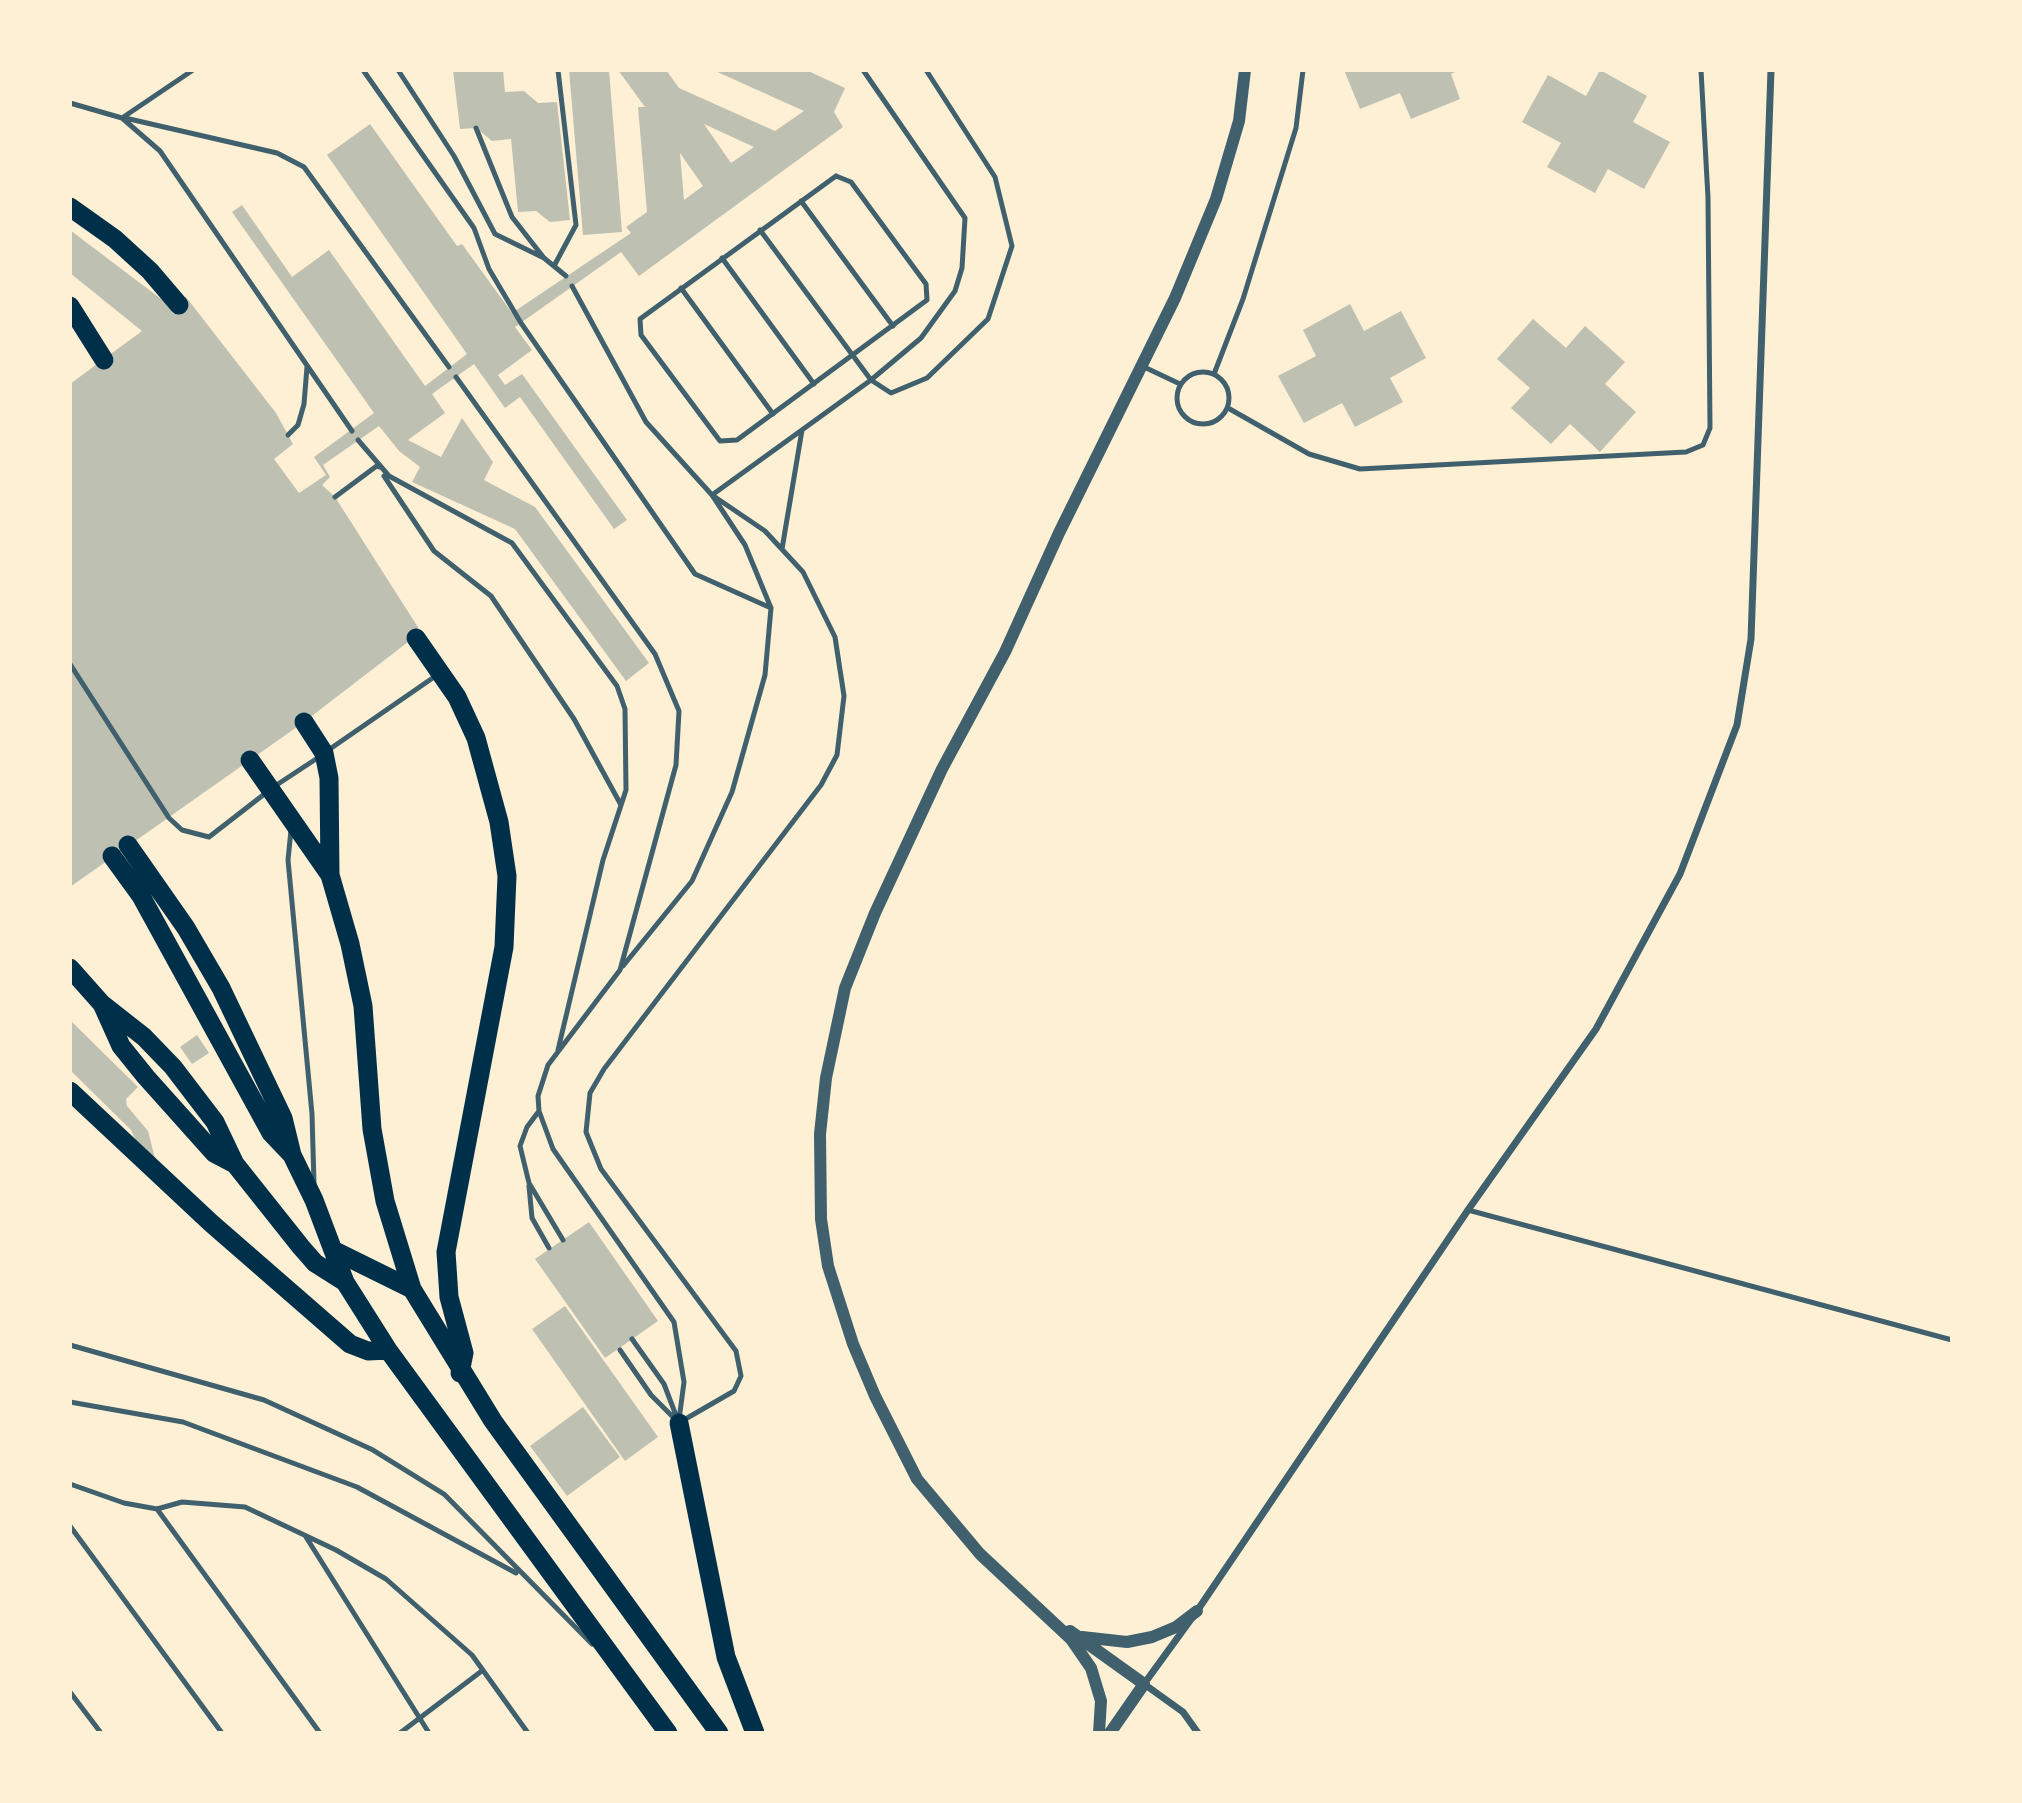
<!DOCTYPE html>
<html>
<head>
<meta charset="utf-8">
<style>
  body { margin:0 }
  #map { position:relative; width:2022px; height:1803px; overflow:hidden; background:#fdf0d5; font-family:"Public Sans",sans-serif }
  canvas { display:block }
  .frame { position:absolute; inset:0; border:72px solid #fdf0d5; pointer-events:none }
</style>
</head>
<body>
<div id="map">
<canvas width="2022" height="1803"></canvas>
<div class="frame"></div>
</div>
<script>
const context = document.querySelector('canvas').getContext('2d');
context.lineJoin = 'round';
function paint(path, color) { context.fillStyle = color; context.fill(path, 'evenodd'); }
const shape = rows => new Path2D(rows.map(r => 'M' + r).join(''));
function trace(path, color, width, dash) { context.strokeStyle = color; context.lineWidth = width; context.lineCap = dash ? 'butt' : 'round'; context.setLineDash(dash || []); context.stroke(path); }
paint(shape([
  [453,70,503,70,505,92,524,91,538,103,557,102,570,220,550,222,536,211,518,212,511,139,492,141,476,128,460,129],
  [569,70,609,70,622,232,583,235],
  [618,70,666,70,679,88,775,131,804,111,713,70,806,70,845,88,834,112,843,127,639,276,621,252,515,327,532,350,498,375,505,385,522,374,627,520,614,529,520,397,505,408,474,364,432,394,445,413,408,440,441,457,462,418,493,462,484,480,535,507,649,663,626,681,515,529,412,482,420,467,399,451,379,426,323,465,330,477,322,485,335,497,421,632,304,722,70,887,70,384,142,331,70,273,70,230,173,308,186,297,276,413,293,444,274,459,299,493,326,475,314,457,374,413,232,212,242,205,292,277,329,250,425,386,467,354,327,155,370,124,457,246,462,244,512,313,631,233,626,227,647,212,638,107,645,107],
  [704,124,754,147,731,163],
  [680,153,703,186,684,200],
  [1344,70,1459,70,1451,74,1460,99,1411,119,1400,93,1360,109],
  [1600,70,1647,96,1633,122,1670,142,1644,189,1608,169,1595,193,1547,167,1561,143,1522,122,1548,75,1586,96],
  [1350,304,1364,331,1401,311,1426,358,1390,378,1403,402,1355,427,1342,403,1304,423,1278,376,1316,356,1303,330],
  [1533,319,1566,348,1585,326,1625,362,1605,384,1636,412,1600,452,1570,424,1551,444,1511,408,1530,388,1497,359],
  [70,1020,138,1087,126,1099,127,1106,148,1131,157,1166,141,1152,131,1130,70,1070],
  [197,1035,209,1053,192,1064,180,1047],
  [589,1222,658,1321,605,1358,535,1259],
  [565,1306,658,1437,625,1461,532,1329],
  [583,1407,620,1457,567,1496,530,1446]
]), '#bec0b2');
trace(shape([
  [363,70,474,228,489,269,521,323,695,574,771,608],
  [398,70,454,156,495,234,544,258],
  [70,103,122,118,160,151,352,431],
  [122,118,193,70],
  [125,118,277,153,304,167,449,367],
  [476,128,512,217,544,258,566,276],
  [836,176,851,182,926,284,927,300,737,440,720,441,641,335,640,319,836,176],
  [801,201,893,326],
  [760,230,871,380,891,393,927,378,988,319,1012,246,995,177,926,70],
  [722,258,814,384],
  [554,266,576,225,558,70],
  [572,286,646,422,712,495,745,545,771,608,765,675,732,792,692,881,623,966],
  [681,288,773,414],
  [1142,366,1180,384],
  '1177 398a26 26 0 1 1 52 0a26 26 0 1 1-52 0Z',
  [1214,374,1243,299,1296,128,1303,70],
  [456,377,655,654,679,711,676,765,620,970,548,1065,538,1096,539,1111,527,1127,520,1146,529,1183,563,1240],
  [1228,408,1309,454,1360,469,1686,452,1703,445,1710,428,1708,198,1701,70],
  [288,435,298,425,304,404,307,367],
  [358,440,389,476,512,543,617,686,625,709,626,790,603,860,558,1050],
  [384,476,434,551,491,596,574,719,621,805],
  [335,497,378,465,379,467],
  [782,549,802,430],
  [70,664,169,818,182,830,209,837,267,792],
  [327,751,437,675],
  [275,786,319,757],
  [291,830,288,860,312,1114,314,1183],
  [539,1111,553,1149,674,1322,684,1382,679,1420],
  [529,1186,532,1218,549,1248],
  [1468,1210,1952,1340],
  [632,1339,664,1384,677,1418],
  [70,1345,264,1400,373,1450,444,1494,592,1644],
  [620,1350,651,1395,677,1421],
  [70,1402,183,1422,357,1487,516,1573],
  [682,1421,734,1391,741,1376,736,1351,601,1169,586,1132,590,1093,604,1069,821,785,837,755,844,696,835,637,803,572,765,531,712,495,871,380,921,338,955,291,962,268,965,218,863,70],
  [70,1484,124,1503,157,1509,182,1502,245,1507,336,1550,386,1579,472,1655,528,1733],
  [157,1509,320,1733],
  [70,1526,222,1733],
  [306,1537,429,1733],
  [70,1692,101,1733],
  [400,1733,483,1670]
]), '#3f606c', 5);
trace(shape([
  [1198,1733,1183,1712,1144,1684,1197,1611,1468,1210,1596,1029,1680,874,1737,725,1751,639,1771,70]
]), '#3f606c', 7);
trace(shape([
  [1070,1631,1144,1684,1110,1733],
  [1082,1637,1127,1642,1152,1637,1176,1627,1197,1611],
  [1099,1733,1101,1701,1091,1668,1071,1639,980,1554,917,1479,875,1396,853,1344,828,1266,821,1219,820,1134,826,1078,845,988,875,913,942,769,1005,652,1059,533,1175,298,1216,199,1239,121,1245,70]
]), '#3f606c', 12);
trace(shape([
  [70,207,115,239,150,271,179,305],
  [70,306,104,360],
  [416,638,457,697,476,738,499,822,507,876,504,947,446,1252,449,1297,464,1353,460,1373],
  [304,722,324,753,329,778,330,875],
  [250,760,330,875,350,944,363,1006,372,1129,385,1201,412,1289,493,1421,719,1733],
  [128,845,186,928,221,988,283,1118,292,1155,314,1200,345,1282,388,1350,668,1733],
  [112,856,141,896,271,1133,291,1154],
  [70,968,102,1004,144,1037,173,1067,215,1122,235,1164,301,1247,315,1263,345,1282],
  [103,1006,121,1046,146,1077,214,1153,235,1164],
  [70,1091,211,1223,350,1344,368,1351,388,1350],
  [335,1251,412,1289],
  [679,1423,726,1657,755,1733]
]), '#003049', 19);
</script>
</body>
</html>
